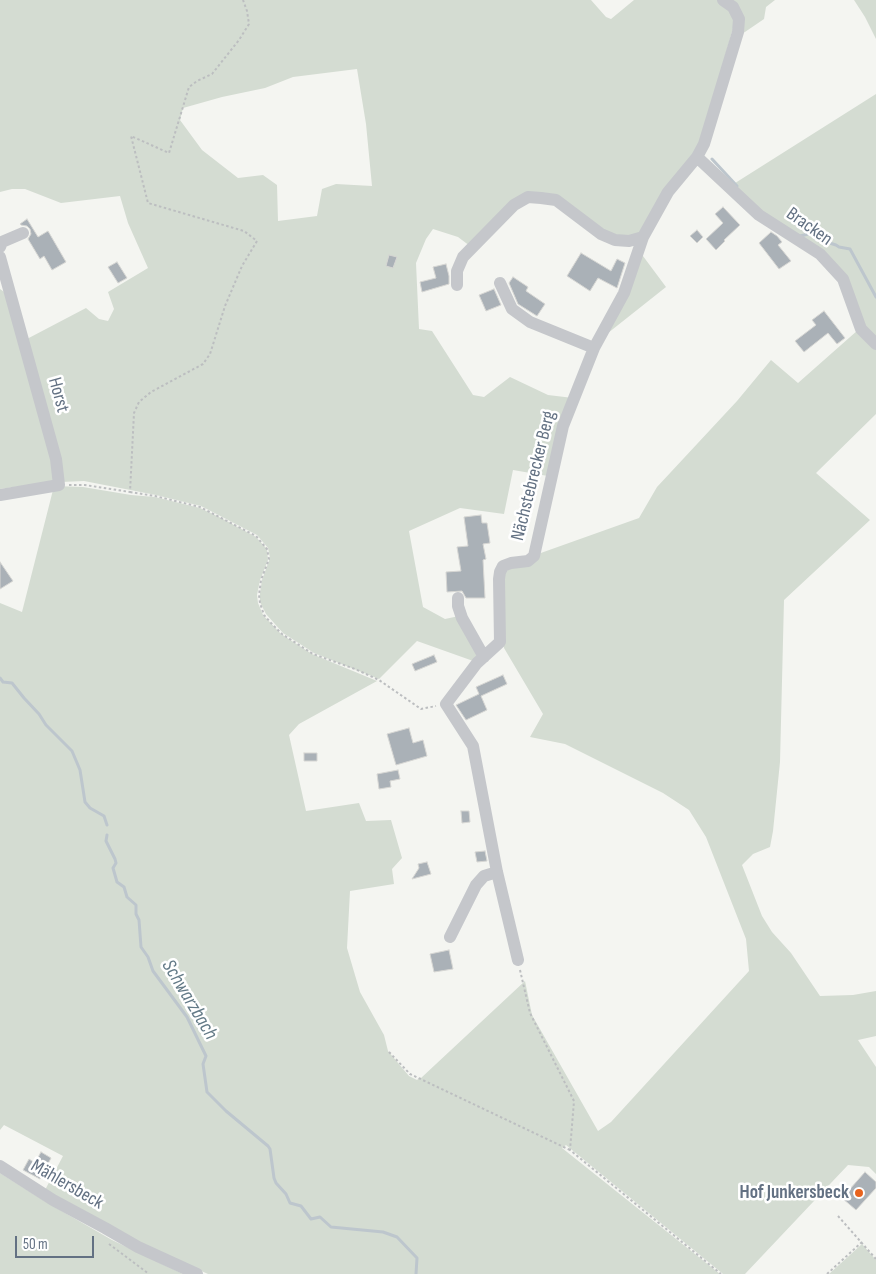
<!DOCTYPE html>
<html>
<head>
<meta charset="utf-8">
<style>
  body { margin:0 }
  #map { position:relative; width:876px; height:1274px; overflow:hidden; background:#f4f5f1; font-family:"Sofia Sans Condensed",sans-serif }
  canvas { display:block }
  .scale { position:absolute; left:15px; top:1236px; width:79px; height:22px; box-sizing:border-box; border:2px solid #637183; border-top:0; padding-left:6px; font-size:15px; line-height:18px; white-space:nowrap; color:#637183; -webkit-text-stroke:4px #fff; paint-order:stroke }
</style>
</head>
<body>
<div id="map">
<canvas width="876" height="1274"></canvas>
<div class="scale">50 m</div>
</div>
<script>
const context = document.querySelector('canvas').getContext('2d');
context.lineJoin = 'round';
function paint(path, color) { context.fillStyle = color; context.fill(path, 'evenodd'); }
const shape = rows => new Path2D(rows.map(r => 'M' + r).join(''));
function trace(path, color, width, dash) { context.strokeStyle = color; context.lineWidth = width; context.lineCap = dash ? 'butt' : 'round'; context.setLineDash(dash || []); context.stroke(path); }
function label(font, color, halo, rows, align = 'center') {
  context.font = font + ' "Sofia Sans Condensed",sans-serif'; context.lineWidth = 5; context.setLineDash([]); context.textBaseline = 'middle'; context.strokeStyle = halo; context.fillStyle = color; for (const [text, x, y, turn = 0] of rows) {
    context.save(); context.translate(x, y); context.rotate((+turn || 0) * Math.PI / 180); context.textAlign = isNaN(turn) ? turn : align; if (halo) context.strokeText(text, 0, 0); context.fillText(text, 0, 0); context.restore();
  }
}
paint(shape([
  [0,0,591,0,606,17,611,19,634,0,717,0,728,8,733,17,733,28,700,145,642,233,619,238,581,216,528,195,470,246,458,237,433,229,426,239,416,263,419,329,432,331,473,395,484,397,510,377,548,395,573,398,548,476,513,470,504,514,460,508,409,531,423,607,445,619,459,616,481,656,476,662,417,641,379,679,314,653,283,633,266,614,260,602,260,593,262,580,270,558,268,548,257,535,201,506,156,495,84,481,61,482,25,340,86,308,99,319,108,321,114,309,108,292,148,268,128,223,120,196,61,203,25,189,12,189,0,192],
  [357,69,366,124,372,186,336,184,322,189,317,216,278,221,277,185,263,175,238,178,202,150,180,120,183,108,222,97,265,88,293,77],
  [730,0,775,0,766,7,764,19,742,34],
  [854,0,876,0,876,39,865,17],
  [876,94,876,340,863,327,845,278,759,213,732,185],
  [640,252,666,287,608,333],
  [0,289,10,296,58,481,0,489],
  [858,330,876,348,876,414,816,473,870,520,784,600,780,762,773,831,770,847,753,854,742,865,762,916,772,932,791,953,820,996,853,995,876,991,876,1036,858,1040,876,1067,876,1174,869,1167,848,1165,745,1274,723,1274,566,1145,562,1148,720,1274,208,1274,134,1240,45,1190,63,1156,4,1125,0,1130,0,603,22,612,54,486,83,487,131,495,155,497,200,508,221,518,256,537,267,549,268,560,260,580,257,595,258,603,263,615,281,634,312,654,377,681,299,724,289,735,306,811,359,803,366,821,391,820,402,858,392,869,394,884,350,891,347,948,360,992,384,1035,388,1051,409,1076,417,1080,420,1077,421,1078,525,981,532,1015,598,1131,611,1122,749,971,746,939,706,837,689,810,663,793,565,744,530,737,543,714,504,648,501,582,504,572,538,554,639,518,657,487,737,401,771,360,798,383],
  [0,1173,46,1202,112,1240,183,1274,0,1274],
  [862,1244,876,1260,876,1274,829,1274]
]), '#d4dcd2');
trace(shape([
  [712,159,737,186],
  [800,236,813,233,819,234,821,235,823,241,836,245,839,247,850,249,876,297],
  [0,678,3,682,12,683,24,698,39,714,46,725,72,751,80,770,85,802,90,808,104,816,107,825],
  [107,835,106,841,115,859,116,863,113,868,117,882,124,887,127,897,136,905,136,914,139,920,141,947,148,957,153,971,187,1017,206,1056,203,1064,207,1092,226,1111,268,1146,270,1149,274,1178,276,1183,286,1194,290,1203,301,1206,311,1219,320,1217,331,1227,383,1232,397,1237,417,1258,416,1274]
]), '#bdc6cd', 3);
const building = shape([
  [723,207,740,225,724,240,725,241,716,250,706,239,723,223,715,214,723,207],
  [27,219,38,237,48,231,66,262,52,270,44,256,40,259,28,239,31,234,30,229,27,226,21,225,20,224,27,219],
  [697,230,703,237,697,243,690,236,697,230],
  [771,232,777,236,782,242,778,245,791,261,779,269,759,243,771,232],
  [581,253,611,271,617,259,625,263,617,288,598,278,590,291,567,276,581,253],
  [389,255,397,257,393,268,386,266,389,255],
  [117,262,127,278,118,283,108,267,117,262],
  [446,264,449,276,449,284,422,292,420,282,436,278,433,267,446,264],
  [513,277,528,287,526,291,545,304,537,316,518,304,509,283,513,277],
  [494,289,501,305,486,311,479,295,494,289],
  [824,311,845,338,837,344,828,333,804,352,795,341,816,325,812,320,824,311],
  [481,515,482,523,487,523,490,543,483,544,486,559,483,560,485,598,466,598,462,591,447,592,446,572,461,571,457,547,468,546,464,517,481,515],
  [0,562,13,581,0,589,0,562],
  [434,655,437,662,415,671,412,664,434,655],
  [503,675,507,684,481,696,487,710,466,720,456,705,479,694,476,687,503,675],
  [409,728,413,743,423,740,427,756,396,765,387,734,409,728],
  [304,753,317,753,317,761,304,761,304,753],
  [398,770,400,779,390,781,391,787,379,789,377,774,398,770],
  [461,811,469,811,470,822,462,823,461,811],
  [485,851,487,861,477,862,475,852,485,851],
  [427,862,431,874,412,879,419,868,418,864,427,862],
  [449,950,453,969,434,972,430,954,449,950],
  [41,1152,51,1158,40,1179,23,1170,29,1159,35,1163,41,1152],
  [865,1172,876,1182,876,1188,856,1210,842,1198,865,1172]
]);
paint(building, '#aab1b7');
trace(building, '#d6d6d3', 1);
trace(shape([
  [69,485,85,485,130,492,134,413,139,402,151,392,203,364,210,354,225,306,242,266,257,241,244,231,148,203,131,136,169,153,189,87,197,81,212,74,239,40,249,24,247,11,243,0],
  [130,492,155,496,200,507,256,536,267,549,269,559,261,580,259,595,260,603,264,615,271,623,282,634,313,654,355,669,379,680,421,709,436,706],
  [520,970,530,1013,574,1101,570,1150,721,1274],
  [389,1052,410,1074,570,1150],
  [838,1216,876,1259],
  [109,1244,149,1274],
  [827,1274,862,1242]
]), '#bcbec0', 2, [2.5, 2.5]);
trace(shape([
  [697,157,759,215,820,254,843,279,861,329,876,344],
  [0,247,2,242,23,233],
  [0,257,56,459,59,485,0,495],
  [500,283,512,309,530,322,594,348],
  [457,285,457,271,463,257,514,205,528,197,541,198,556,200,601,234,615,240,629,241,643,237],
  [458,598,458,606,462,618,484,657],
  [450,937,476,885,484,876,497,872],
  [518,960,497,872,473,746,446,704,477,663,500,642,499,579,500,572,503,566,511,563,528,561,534,556,563,426,594,348,624,293,643,237,668,192,697,157,704,144,738,32,739,19,733,7,723,0],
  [0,1166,53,1200,105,1228,138,1247,197,1274]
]), '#c5c7cb', 12);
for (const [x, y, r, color] of [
  [859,1193,5,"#e8631e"]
]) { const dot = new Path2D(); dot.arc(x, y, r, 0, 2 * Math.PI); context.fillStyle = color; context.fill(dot); trace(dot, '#fff', 2); }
label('19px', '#637183', '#fff', [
  ["Bracken",809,227,35],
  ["Horst",58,395,75],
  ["Nächstebrecker Berg",534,476,-76],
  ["Mählersbeck",67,1185,30]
]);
label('bold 19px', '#637183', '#fff', [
  ["Hof Junkersbeck",849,1193]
], 'right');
label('italic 20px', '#637a87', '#fff', [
  ["Schwarzbach",189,1000,59]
]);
</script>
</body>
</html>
